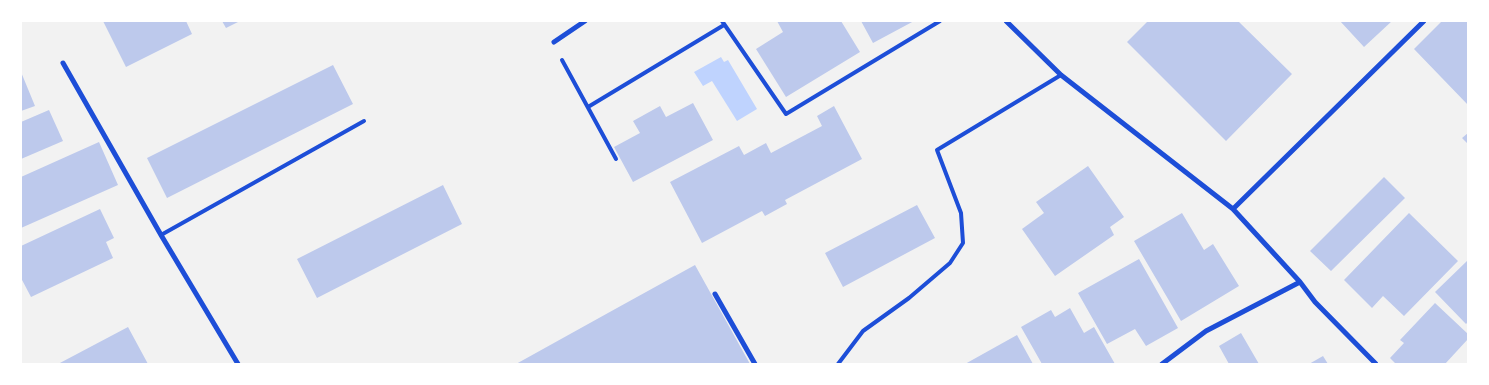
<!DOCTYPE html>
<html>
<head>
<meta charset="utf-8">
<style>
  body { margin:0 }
  #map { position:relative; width:1489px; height:385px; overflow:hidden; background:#f2f2f2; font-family:"IBM Plex Serif",serif }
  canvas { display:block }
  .frame { position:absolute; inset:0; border:22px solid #fff; pointer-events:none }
</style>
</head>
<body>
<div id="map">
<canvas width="1489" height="385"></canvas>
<div class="frame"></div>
</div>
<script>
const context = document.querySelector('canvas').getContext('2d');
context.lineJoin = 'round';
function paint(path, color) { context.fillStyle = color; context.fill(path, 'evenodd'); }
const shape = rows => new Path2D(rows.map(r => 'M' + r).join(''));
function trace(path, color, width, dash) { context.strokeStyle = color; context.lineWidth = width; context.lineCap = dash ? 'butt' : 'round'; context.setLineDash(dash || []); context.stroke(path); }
paint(shape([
  [721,57,724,62,728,60,757,109,737,121,712,81,703,86,694,72]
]), '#bfd3fe');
paint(shape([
  [103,21,186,21,192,34,126,67],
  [222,21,240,21,226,28],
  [777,21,841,21,860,52,786,97,756,49,783,32],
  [861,21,914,21,873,43],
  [1148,21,1238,21,1292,74,1226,141,1127,42],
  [1340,21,1392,21,1364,47],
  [1442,21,1468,21,1468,105,1414,49],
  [333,65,353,104,167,198,147,158],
  [21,72,35,106,21,111],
  [693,103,713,140,633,182,614,147,640,133,633,121,660,106,666,117],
  [834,106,862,159,785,200,787,204,765,216,762,211,702,243,670,182,739,146,744,155,766,143,771,153,822,126,817,116],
  [49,110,63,141,21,159,21,122],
  [1468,133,1468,144,1462,138],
  [99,142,118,185,21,228,21,177],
  [1088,166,1124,217,1110,227,1114,235,1055,276,1022,229,1044,213,1036,202],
  [1384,177,1405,198,1331,271,1310,251],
  [443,185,462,224,317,298,297,259],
  [917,205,935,238,843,287,825,253],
  [100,209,114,238,106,242,113,258,31,297,21,278,21,246],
  [1182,213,1204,250,1213,244,1239,286,1181,321,1134,241],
  [1409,213,1458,261,1404,316,1383,296,1372,308,1344,280],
  [1139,259,1178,328,1146,346,1135,329,1107,344,1078,293],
  [1468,260,1468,322,1466,324,1435,292],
  [695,265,750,364,516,364,617,308],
  [1435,303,1468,334,1468,339,1445,364,1396,364,1390,358,1404,343,1400,340],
  [1070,308,1084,333,1094,327,1115,364,1042,364,1021,327,1051,310,1055,317],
  [128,327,148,364,58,364],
  [1241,333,1259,364,1229,364,1219,346],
  [1017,335,1033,364,965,364],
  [1323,356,1328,364,1309,364]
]), '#bdc9ec');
trace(shape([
  [722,21,786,114,940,21],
  [562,60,616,159],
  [588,107,724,25],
  [161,235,364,121],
  [838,364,863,331,909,298,950,263,963,243,961,213,937,150,1061,75]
]), '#1d4ed8', 4);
trace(shape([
  [1006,21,1061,75,1233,209,1300,282,1315,302,1376,364],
  [554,42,585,21],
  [63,63,161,235,238,364],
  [1233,209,1424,21],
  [715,294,755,364],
  [1162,364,1206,331,1300,282]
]), '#1d4ed8', 5);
</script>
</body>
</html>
